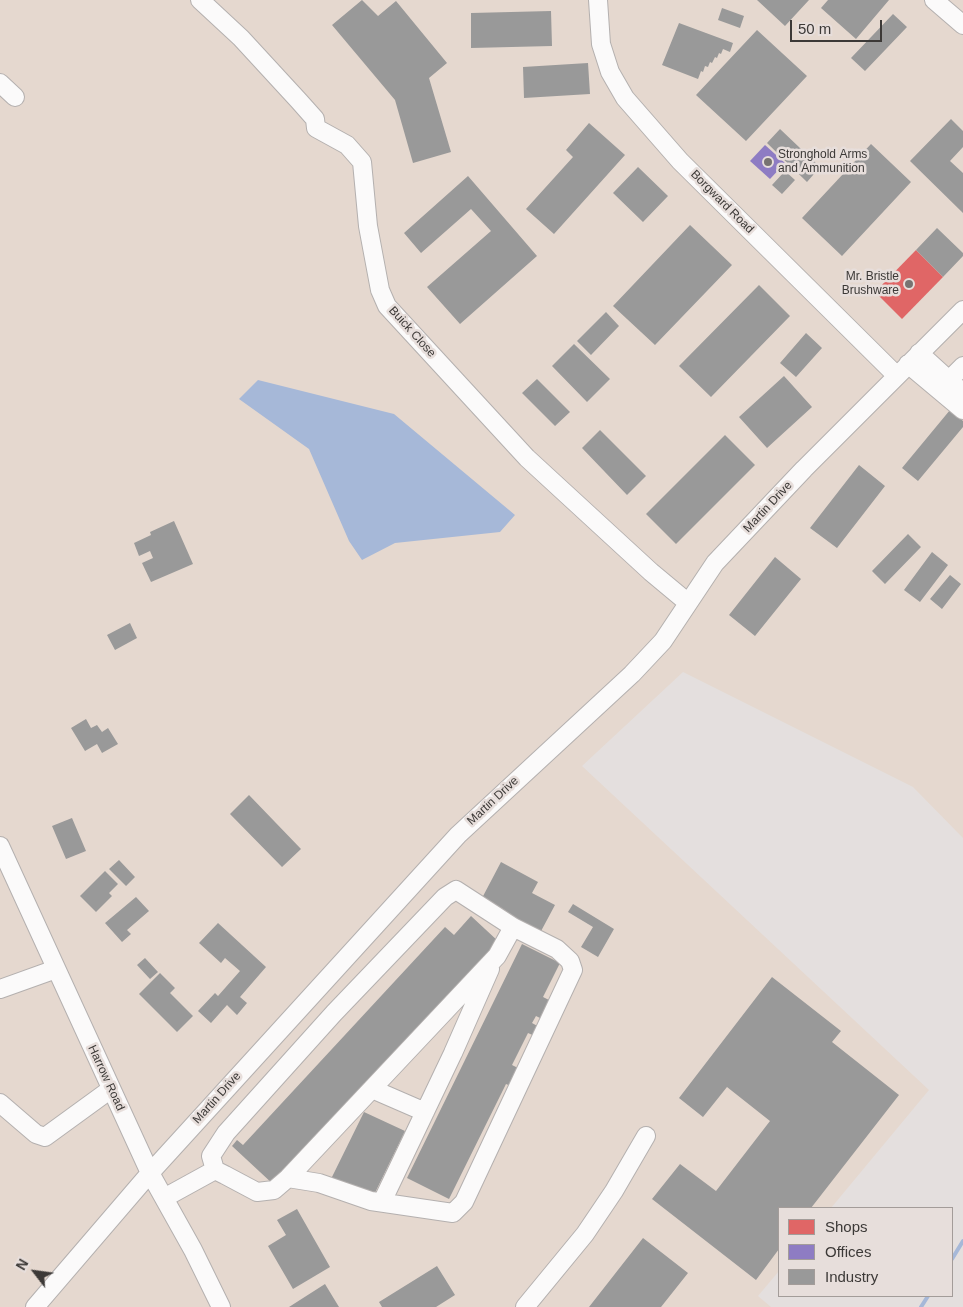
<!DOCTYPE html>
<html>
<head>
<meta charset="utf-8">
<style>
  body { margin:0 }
  #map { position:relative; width:963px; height:1307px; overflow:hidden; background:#e4dfde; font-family:Arial,sans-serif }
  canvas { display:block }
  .legend { position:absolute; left:778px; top:1207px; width:175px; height:90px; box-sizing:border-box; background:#e7dedb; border:1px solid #a39c99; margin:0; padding:6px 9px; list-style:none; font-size:15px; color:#3c3937 }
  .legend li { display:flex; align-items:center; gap:10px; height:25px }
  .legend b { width:25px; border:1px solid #a39c99 }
  .north { position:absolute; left:10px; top:1247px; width:50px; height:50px; -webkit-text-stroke:4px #e7dedb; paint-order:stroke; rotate:300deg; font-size:14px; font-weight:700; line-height:20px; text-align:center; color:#3c3937 }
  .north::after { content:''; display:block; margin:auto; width:18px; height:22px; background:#3c3937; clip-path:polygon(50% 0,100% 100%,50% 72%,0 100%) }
  .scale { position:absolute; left:790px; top:20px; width:92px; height:22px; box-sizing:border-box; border:2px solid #3c3937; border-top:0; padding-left:6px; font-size:15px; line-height:18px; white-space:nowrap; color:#3c3937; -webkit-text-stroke:4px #e7dedb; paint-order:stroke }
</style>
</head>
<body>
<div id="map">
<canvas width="963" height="1307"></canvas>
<ul class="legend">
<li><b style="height:14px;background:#e06666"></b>Shops</li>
<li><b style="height:14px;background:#8e7cc3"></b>Offices</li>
<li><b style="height:14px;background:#999"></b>Industry</li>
</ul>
<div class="north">N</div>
<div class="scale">50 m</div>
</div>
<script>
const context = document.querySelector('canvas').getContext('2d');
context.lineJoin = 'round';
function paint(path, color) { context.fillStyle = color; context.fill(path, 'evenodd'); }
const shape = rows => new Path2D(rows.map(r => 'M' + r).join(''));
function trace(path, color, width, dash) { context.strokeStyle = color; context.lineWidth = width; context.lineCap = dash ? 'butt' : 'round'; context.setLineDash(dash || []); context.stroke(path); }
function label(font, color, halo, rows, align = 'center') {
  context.font = font + ' Arial,sans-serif'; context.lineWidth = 5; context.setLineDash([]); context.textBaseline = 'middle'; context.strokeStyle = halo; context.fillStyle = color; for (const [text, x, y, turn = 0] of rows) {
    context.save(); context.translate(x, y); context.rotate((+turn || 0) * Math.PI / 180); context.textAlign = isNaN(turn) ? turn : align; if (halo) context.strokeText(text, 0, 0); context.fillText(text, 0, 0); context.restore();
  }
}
paint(shape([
  [0,0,963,0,963,838,913,787,683,672,582,766,929,1090,831,1208,779,1208,779,1271,758,1296,771,1307,0,1307]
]), '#e5d8cf');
paint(shape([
  [258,380,394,414,515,515,500,532,395,543,362,560,349,541,309,449,239,399]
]), '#a6b8d8');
paint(shape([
  [916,250,943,277,902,319,875,292]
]), '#e06666');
paint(shape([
  [765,145,785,163,770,179,750,161]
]), '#8e7cc3');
paint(shape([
  [362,0,378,16,396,1,447,63,429,78,451,152,413,163,395,100,332,25],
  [757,0,809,0,785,26],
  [828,0,889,0,856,39,821,8],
  [722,8,744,16,740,28,718,20],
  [551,11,552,46,471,48,471,13],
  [893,14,907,27,865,71,851,58],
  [679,23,733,43,730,52,723,49,721,54,719,53,717,58,715,57,712,63,710,62,708,67,705,66,703,72,701,71,698,79,662,65],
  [757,30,807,76,746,141,696,95],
  [588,63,590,94,524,98,523,67],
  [951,119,963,131,963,147,950,161,963,173,963,213,910,161],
  [589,123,625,155,554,234,526,209,573,157,566,150],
  [780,129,820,167,807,182,767,143],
  [871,144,911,182,842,256,802,218],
  [638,167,668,196,643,222,613,193],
  [785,171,795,180,782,194,772,185],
  [468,176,537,256,460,324,427,287,491,231,471,209,421,253,404,233],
  [690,225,732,265,655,345,613,306],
  [937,228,963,253,963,256,943,277,916,250],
  [759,285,790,316,711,397,679,366],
  [606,312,619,326,591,355,577,341],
  [806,333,822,348,796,377,780,363],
  [574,344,610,379,587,402,552,366],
  [784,376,812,407,767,448,739,417],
  [537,379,570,412,555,426,522,393],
  [950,410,963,421,963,427,918,481,902,468],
  [600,430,646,476,627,495,582,448],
  [725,435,755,465,676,544,646,514],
  [859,465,885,486,837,548,810,528],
  [174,521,193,564,151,582,142,563,153,558,150,551,139,556,134,543,151,535,150,532],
  [908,534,921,547,885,584,872,571],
  [932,552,948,565,920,602,904,590],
  [775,557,801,579,755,636,729,615],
  [950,575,961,584,942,609,930,599],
  [130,623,137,638,115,650,107,635],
  [86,719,91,728,97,725,102,732,108,728,118,744,102,753,97,744,85,751,71,728],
  [249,795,301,849,282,867,230,814],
  [72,818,86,851,66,859,52,826],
  [119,860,135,877,126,886,109,869],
  [501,862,538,882,532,893,555,905,540,933,481,900],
  [105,871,118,884,109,893,112,896,96,912,80,896],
  [136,897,149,911,127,930,131,934,122,942,105,923],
  [573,904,614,929,598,957,581,947,593,927,568,912],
  [471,916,499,942,274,1185,232,1146,237,1140,243,1145,445,927,454,935],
  [218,923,266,967,240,997,247,1003,237,1015,227,1005,211,1023,198,1011,215,993,218,996,240,971,225,958,221,963,199,943],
  [522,944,560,963,543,997,553,1002,544,1020,536,1016,532,1023,541,1028,537,1037,528,1033,512,1065,522,1070,513,1087,506,1084,449,1199,407,1178],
  [145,958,158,972,150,979,137,965],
  [160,973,175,988,170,993,193,1016,177,1032,139,994],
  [772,977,841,1031,832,1042,899,1095,811,1208,779,1208,779,1249,756,1280,652,1199,680,1164,716,1191,770,1121,727,1087,703,1117,679,1098],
  [364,1112,405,1131,372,1199,331,1179],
  [297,1209,330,1267,293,1289,268,1246,286,1235,277,1220],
  [643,1238,688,1273,661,1307,589,1307],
  [437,1266,455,1295,436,1307,382,1307,379,1302],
  [325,1284,339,1307,289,1307]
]), '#999');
trace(shape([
  [952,1259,963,1241],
  [921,1307,928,1296]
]), '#a6b8d8', 4);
const minor = shape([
  [200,0,241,38,299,101,315,119,316,128,347,145,362,162,368,226,380,290,387,306,527,458,651,572,687,602],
  [598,0,601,44,610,72,625,98,680,161,897,376],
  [934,0,963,25],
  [0,83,15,97],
  [919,353,963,393],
  [908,364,963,410],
  [949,380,963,366],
  [0,846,150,1173,193,1250,221,1307],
  [0,989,56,969],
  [372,1089,425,1112],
  [0,1103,36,1134,45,1137,111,1089],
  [288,1178,319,1183,371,1201,453,1213,464,1202,573,970,570,961,557,949,513,927,456,890,445,897,334,1013,226,1133,211,1156,215,1170,225,1175,257,1192,274,1190,288,1178,497,956,513,927],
  [164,1198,215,1170],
  [382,1202,453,1053,490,969],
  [35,1307,150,1173,458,835,632,674,663,641,715,563,804,469,963,310],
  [525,1307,585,1234,614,1191,646,1136]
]);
trace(minor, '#b4b0af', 20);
trace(minor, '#fbfafa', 18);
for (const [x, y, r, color] of [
  [768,162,5,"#777371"],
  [909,284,5,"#777371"]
]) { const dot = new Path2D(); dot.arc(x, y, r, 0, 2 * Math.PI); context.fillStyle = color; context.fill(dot); trace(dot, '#e7dedb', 2); }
label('12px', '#3c3937', '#e7dedb', [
  ["Stronghold Arms",778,155],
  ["and Ammunition",778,169],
  ["Mr. Bristle",899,277,"right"],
  ["Brushware",899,291,"right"]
], 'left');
label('12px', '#3c3937', '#e7dedb', [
  ["Borgward Road",722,202,45],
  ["Buick Close",412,332,48],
  ["Martin Drive",768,507,-47],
  ["Martin Drive",493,801,-43],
  ["Harrow Road",106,1078,65],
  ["Martin Drive",217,1098,-48]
]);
</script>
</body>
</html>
